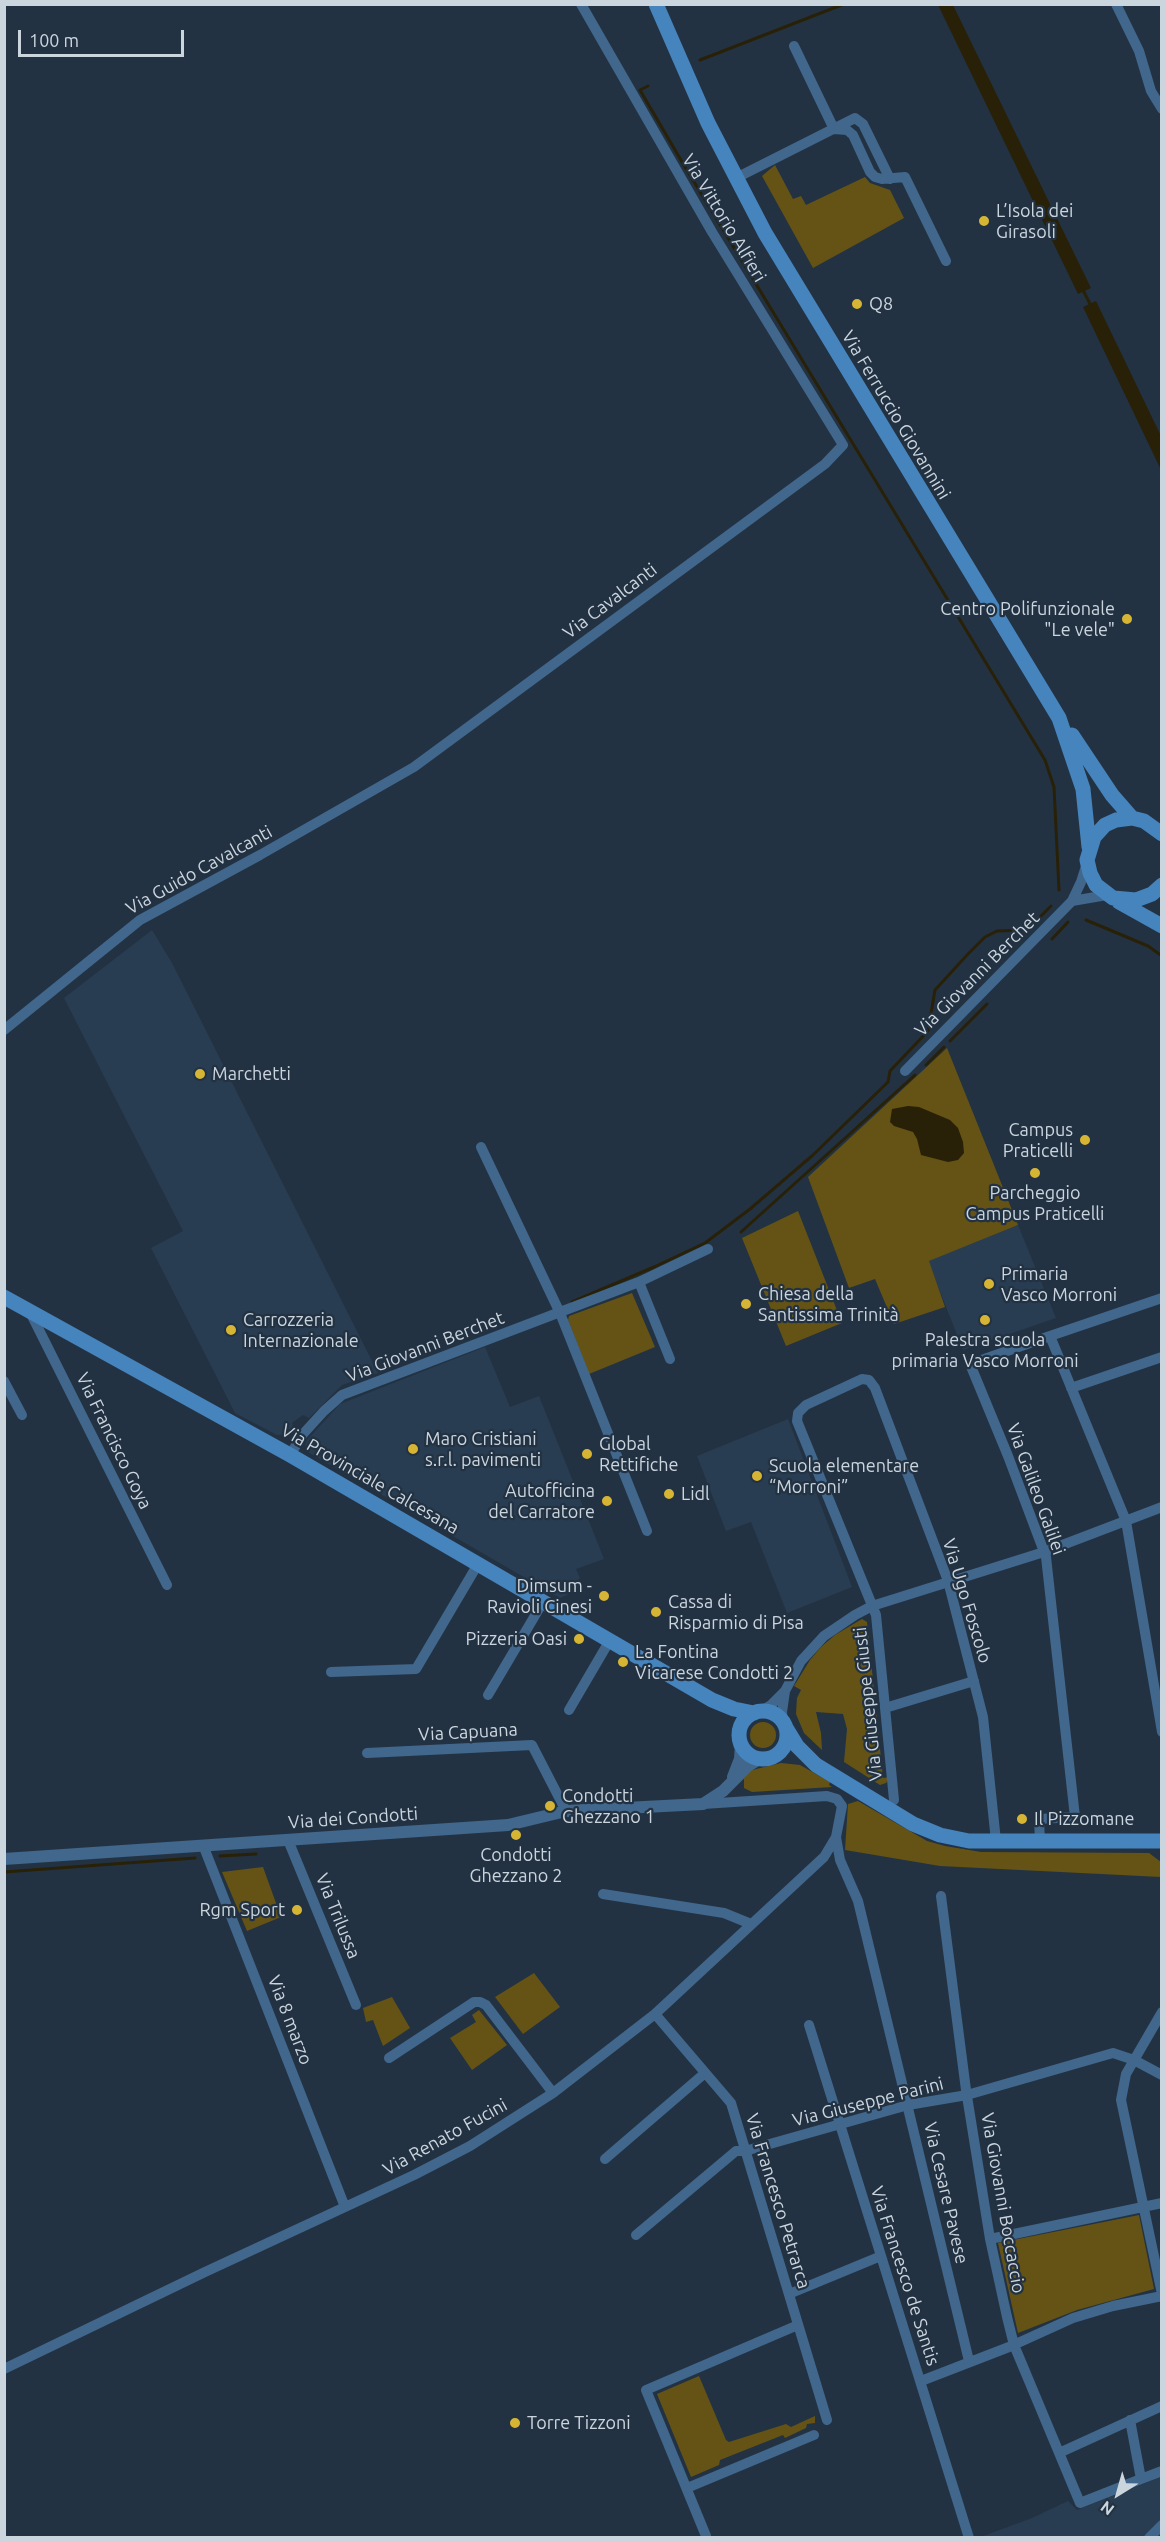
<!DOCTYPE html>
<html>
<head>
<meta charset="utf-8">
<style>
  body { margin:0 }
  #map { position:relative; width:1166px; height:2542px; overflow:hidden; background:#233242; font-family:Ubuntu,sans-serif }
  canvas { display:block }
  .frame { position:absolute; inset:0; border:6px solid #cbd5de; pointer-events:none }
  .north { position:absolute; left:1088px; top:2464px; width:60px; height:60px; -webkit-text-stroke:4px #233242; paint-order:stroke; rotate:217deg; font-size:16px; font-weight:700; line-height:24px; text-align:center; color:#cbd5de }
  .north::after { content:''; display:block; margin:auto; width:21px; height:27px; background:#cbd5de; clip-path:polygon(50% 0,100% 100%,50% 72%,0 100%) }
  .scale { position:absolute; left:18px; top:30px; width:166px; height:27px; box-sizing:border-box; border:3px solid #cbd5de; border-top:0; padding-left:8px; font-size:18px; line-height:21px; white-space:nowrap; color:#cbd5de; -webkit-text-stroke:4px #233242; paint-order:stroke }
</style>
</head>
<body>
<div id="map">
<canvas width="1166" height="2542"></canvas>
<div class="frame"></div>
<div class="north">N</div>
<div class="scale">100 m</div>
</div>
<script>
const context = document.querySelector('canvas').getContext('2d');
context.lineJoin = 'round';
function paint(path, color) { context.fillStyle = color; context.fill(path, 'evenodd'); }
const shape = rows => new Path2D(rows.map(r => 'M' + r).join(''));
function trace(path, color, width, dash) { context.strokeStyle = color; context.lineWidth = width; context.lineCap = dash ? 'butt' : 'round'; context.setLineDash(dash || []); context.stroke(path); }
function label(font, color, halo, rows, align = 'center') {
  context.font = font + ' Ubuntu,sans-serif'; context.lineWidth = 4.5; context.setLineDash([]); context.textBaseline = 'middle'; context.strokeStyle = halo; context.fillStyle = color; for (const [text, x, y, turn = 0] of rows) {
    context.save(); context.translate(x, y); context.rotate((+turn || 0) * Math.PI / 180); context.textAlign = isNaN(turn) ? turn : align; if (halo) context.strokeText(text, 0, 0); context.fillText(text, 0, 0); context.restore();
  }
}
paint(shape([
  [152,930,172,963,378,1373,342,1385,309,1418,303,1415,292,1423,294,1430,291,1434,277,1435,235,1413,151,1248,183,1231,64,998],
  [1018,1225,1056,1318,963,1350,928,1261],
  [485,1347,510,1407,539,1396,604,1559,576,1569,580,1578,567,1595,560,1598,308,1452,305,1445,307,1440,340,1404],
  [788,1419,852,1587,787,1613,751,1522,726,1531,697,1456],
  [1161,2477,1161,2537,978,2538,1032,2518,1068,2501,1077,2510]
]), '#283d51');
paint(shape([
  [775,165,793,199,801,196,806,205,865,177,870,183,890,190,904,218,813,268,762,176],
  [947,1048,1018,1225,929,1261,945,1307,894,1324,875,1279,849,1288,808,1177],
  [798,1211,842,1323,786,1346,742,1238],
  [632,1293,655,1347,589,1374,568,1320,569,1316],
  [862,1619,867,1622,883,1778,890,1777,886,1783,880,1785,844,1762,847,1729,843,1714,816,1712,821,1733,822,1750,804,1733,796,1714,797,1698,801,1690,794,1686,810,1660,821,1647,835,1635],
  '750 1735a13 13 0 1 1 26 0a13 13 0 1 1-26 0Z',
  [781,1763,800,1765,830,1782,829,1785,832,1787,752,1792,744,1788,744,1778,752,1770],
  [858,1801,927,1841,945,1846,981,1852,1149,1853,1161,1862,1161,1877,940,1866,845,1850,848,1804],
  [263,1867,281,1917,247,1931,222,1872],
  [534,1973,560,2007,523,2034,495,1997],
  [392,1997,410,2028,383,2046,373,2020,366,2022,363,2008],
  [479,2010,507,2045,472,2070,450,2038,476,2022,472,2015],
  [1139,2215,1154,2289,1077,2310,1018,2333,998,2243],
  [699,2376,726,2440,729,2442,786,2424,791,2427,815,2416,815,2423,807,2424,806,2428,785,2438,783,2435,720,2460,719,2465,691,2477,657,2394]
]), '#645315');
paint(shape([
  [938,5,953,5,1091,288,1078,294],
  [1096,301,1161,436,1161,470,1083,307],
  [908,1106,919,1107,950,1120,958,1128,963,1142,964,1153,958,1160,948,1162,921,1155,917,1139,913,1132,894,1126,890,1122,892,1109]
]), '#282108');
trace(shape([
  [700,60,844,4],
  [648,86,640,90,685,167,1045,760,1054,787,1059,890],
  [1083,290,1091,306],
  [1086,920,1148,946,1162,956],
  [1052,939,1068,922],
  [950,1041,987,1004],
  [926,1065,944,1047],
  [741,1232,915,1075],
  [572,1302,654,1267,705,1243,750,1209,813,1155,888,1082,890,1071,928,1031,935,990,968,954,985,937,997,931,1027,930,1051,906],
  [220,1856,256,1854],
  [4,1872,195,1858]
]), '#282108', 3);
trace(shape([
  [1116,4,1139,51,1151,91,1162,109],
  [794,46,834,129],
  [834,129,847,130,853,135,870,172,875,177,882,179,905,177,946,261],
  [736,178,855,118,863,124,890,179],
  [1072,901,1107,895],
  [4,1030,140,920,260,855,414,767,825,464,843,445,712,232,581,4],
  [905,1071,1072,901,1081,882,1087,863],
  [481,1147,560,1313,647,1531],
  [639,1282,670,1359],
  [30,1312,167,1585],
  [1050,1336,1162,1298],
  [4,1381,22,1415],
  [1071,1388,1162,1357],
  [290,1455,303,1434,324,1411,342,1395,639,1282,708,1249],
  [331,1672,416,1669,478,1564],
  [488,1695,543,1602],
  [885,1708,974,1681],
  [569,1710,610,1640],
  [760,1712,771,1705,785,1691],
  [783,1722,782,1712,785,1691,801,1661,824,1636,855,1615,872,1606,1044,1552,1162,1507],
  [367,1753,532,1745,566,1811],
  [894,1800,876,1615,797,1421,798,1413,806,1405,862,1379,869,1380,875,1388,948,1581,983,1717,996,1841],
  [836,1837,840,1860,858,1901,969,2361],
  [288,1840,356,2005],
  [1040,1842,1039,1819,1075,1817,1046,1557,1008,1456,970,1364,1050,1336,1126,1521,1162,1732],
  [203,1845,345,2207],
  [603,1894,724,1913,751,1924],
  [941,1896,966,2090,990,2239,1007,2317,1014,2345,1080,2503,1141,2479,1130,2420],
  [1162,2012,1126,2074,1121,2100,1162,2294],
  [655,2014,731,2103,827,2420],
  [809,2025,969,2538],
  [389,2058,474,2002,480,2002,486,2005,553,2093],
  [605,2159,705,2073],
  [636,2235,736,2151,745,2151,908,2105,967,2095,1113,2053,1134,2060,1162,2075],
  [990,2239,1162,2203],
  [789,2294,881,2256],
  [4,2369,205,2272,414,2175,470,2146,553,2093,655,2014,824,1857,836,1837,842,1806,837,1799,827,1796,703,1804],
  [921,2381,1009,2347,1073,2318,1113,2306,1162,2296],
  [1059,2453,1162,2406],
  [1141,2479,1162,2471],
  [687,2488,814,2435],
  [706,2536,646,2390,798,2325],
  [1149,2538,1162,2525]
]), '#41678c', 10);
trace(shape([
  [733,1777,740,1759,741,1744],
  [4,1859,508,1825,566,1811,703,1804,723,1791,748,1766,761,1758]
]), '#41678c', 12);
trace(shape([
  [656,4,708,123,765,233,1059,718,1083,789,1089,847],
  [1072,735,1112,795,1132,818],
  [1162,834,1144,821,1132,818,1116,820,1105,825,1094,837,1087,860,1090,873,1096,885,1113,898,1136,900,1152,894,1162,885],
  [1119,902,1162,926],
  [4,1297,290,1455,712,1700,734,1709,754,1713],
  '739 1735a24 24 0 1 1 48 0a24 24 0 1 1-48 0Z',
  [786,1728,797,1746,816,1765,913,1824,940,1835,969,1841,1162,1841]
]), '#4684be', 15);
for (const [x, y, r, color] of [
  [984,221,6,"#d7b534"],
  [857,304,6,"#d7b534"],
  [1127,619,6,"#d7b534"],
  [200,1074,6,"#d7b534"],
  [1085,1140,6,"#d7b534"],
  [1035,1173,6,"#d7b534"],
  [989,1284,6,"#d7b534"],
  [746,1304,6,"#d7b534"],
  [985,1320,6,"#d7b534"],
  [231,1330,6,"#d7b534"],
  [413,1449,6,"#d7b534"],
  [587,1454,6,"#d7b534"],
  [757,1476,6,"#d7b534"],
  [669,1494,6,"#d7b534"],
  [607,1501,6,"#d7b534"],
  [604,1596,6,"#d7b534"],
  [656,1612,6,"#d7b534"],
  [579,1639,6,"#d7b534"],
  [623,1662,6,"#d7b534"],
  [550,1806,6,"#d7b534"],
  [1022,1819,6,"#d7b534"],
  [516,1835,6,"#d7b534"],
  [297,1910,6,"#d7b534"],
  [515,2423,6,"#d7b534"]
]) { const dot = new Path2D(); dot.arc(x, y, r, 0, 2 * Math.PI); context.fillStyle = color; context.fill(dot); trace(dot, '#233242', 2); }
label('18px', '#cbd5de', '#233242', [
  ["L’Isola dei",996,211],
  ["Girasoli",996,232],
  ["Q8",869,304],
  ["Centro Polifunzionale",1115,609,"right"],
  ["\"Le vele\"",1115,630,"right"],
  ["Marchetti",212,1074],
  ["Campus",1073,1130,"right"],
  ["Praticelli",1073,1151,"right"],
  ["Parcheggio",1035,1193,"center"],
  ["Campus Praticelli",1035,1214,"center"],
  ["Primaria",1001,1274],
  ["Vasco Morroni",1001,1295],
  ["Chiesa della",758,1294],
  ["Santissima Trinità",758,1315],
  ["Carrozzeria",243,1320],
  ["Internazionale",243,1341],
  ["Palestra scuola",985,1340,"center"],
  ["primaria Vasco Morroni",985,1361,"center"],
  ["Maro Cristiani",425,1439],
  ["s.r.l. pavimenti",425,1460],
  ["Global",599,1444],
  ["Rettifiche",599,1465],
  ["Scuola elementare",769,1466],
  ["“Morroni”",769,1487],
  ["Autofficina",595,1491,"right"],
  ["del Carratore",595,1512,"right"],
  ["Lidl",681,1494],
  ["Dimsum -",592,1586,"right"],
  ["Ravioli Cinesi",592,1607,"right"],
  ["Cassa di",668,1602],
  ["Risparmio di Pisa",668,1623],
  ["Pizzeria Oasi",567,1639,"right"],
  ["La Fontina",635,1652],
  ["Vicarese Condotti 2",635,1673],
  ["Condotti",562,1796],
  ["Ghezzano 1",562,1817],
  ["Il Pizzomane",1034,1819],
  ["Condotti",516,1855,"center"],
  ["Ghezzano 2",516,1876,"center"],
  ["Rgm Sport",285,1910,"right"],
  ["Torre Tizzoni",527,2423]
], 'left');
label('18px', '#cbd5de', '#233242', [
  ["Via Vittorio Alfieri",724,218,59],
  ["Via Ferruccio Giovannini",896,415,59],
  ["Via Cavalcanti",610,601,-37],
  ["Via Guido Cavalcanti",199,870,-29],
  ["Via Giovanni Berchet",977,974,-45],
  ["Via Giovanni Berchet",425,1347,-21],
  ["Via Francisco Goya",114,1441,64],
  ["Via Provinciale Calcesana",370,1479,30],
  ["Via Galileo Galilei",1036,1489,70],
  ["Via Ugo Foscolo",967,1601,73],
  ["Via Giuseppe Giusti",868,1704,-96],
  ["Via Capuana",468,1732,-3],
  ["Via dei Condotti",353,1818,-4],
  ["Via Trilussa",338,1916,68],
  ["Via 8 marzo",290,2020,69],
  ["Via Giuseppe Parini",868,2102,-14],
  ["Via Renato Fucini",445,2137,-29],
  ["Via Cesare Pavese",946,2193,77],
  ["Via Francesco Petrarca",778,2201,73],
  ["Via Giovanni Boccaccio",1003,2203,80],
  ["Via Francesco de Santis",905,2276,72]
]);
</script>
</body>
</html>
